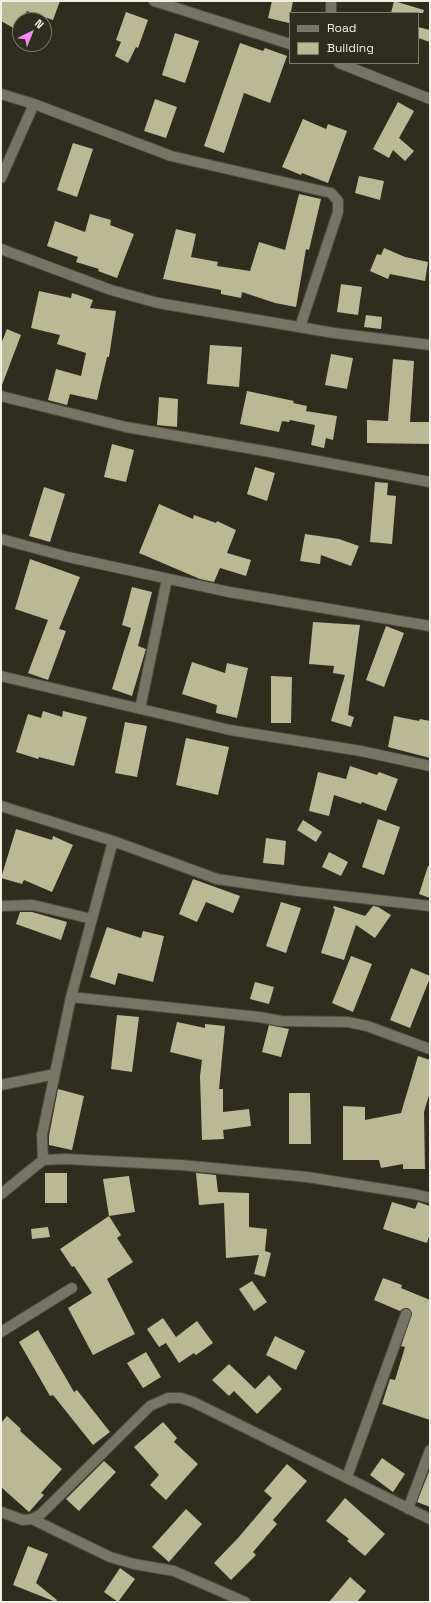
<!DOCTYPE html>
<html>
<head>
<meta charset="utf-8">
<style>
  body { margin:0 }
  #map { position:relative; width:431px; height:1603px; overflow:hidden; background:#2e2e1f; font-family:"Space Grotesk",sans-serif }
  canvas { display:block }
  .frame { position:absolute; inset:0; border:2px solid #efefe6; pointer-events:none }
  .legend { position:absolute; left:289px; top:12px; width:130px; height:52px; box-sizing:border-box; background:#2e2e1f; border:1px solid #7b7b6f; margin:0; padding:5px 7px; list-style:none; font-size:12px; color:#efefe6 }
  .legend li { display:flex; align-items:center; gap:8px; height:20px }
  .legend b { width:20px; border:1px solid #7b7b6f }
  .north { position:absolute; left:12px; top:12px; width:40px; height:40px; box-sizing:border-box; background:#2e2e1f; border:1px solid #7b7b6f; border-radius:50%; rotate:43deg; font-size:11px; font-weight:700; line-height:16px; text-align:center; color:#efefe6 }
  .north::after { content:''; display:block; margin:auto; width:14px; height:18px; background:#f38af2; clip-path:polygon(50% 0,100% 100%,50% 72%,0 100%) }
</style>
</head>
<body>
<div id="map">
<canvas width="431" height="1603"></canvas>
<div class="frame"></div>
<ul class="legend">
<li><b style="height:5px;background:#757564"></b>Road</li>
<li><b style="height:11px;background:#bab996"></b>Building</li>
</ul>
<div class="north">N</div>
</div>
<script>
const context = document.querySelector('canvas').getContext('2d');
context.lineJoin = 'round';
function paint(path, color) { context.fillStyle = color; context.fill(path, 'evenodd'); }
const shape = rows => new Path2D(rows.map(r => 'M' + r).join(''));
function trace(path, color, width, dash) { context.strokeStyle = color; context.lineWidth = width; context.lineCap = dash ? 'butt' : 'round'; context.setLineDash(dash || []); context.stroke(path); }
paint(shape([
  [1,1,60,1,53,20,27,11,22,20,20,20,17,30,1,21],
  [272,1,293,1,289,23,268,18],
  [394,1,424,10,423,13,391,13],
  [126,12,148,20,138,48,136,47,128,63,115,56,121,42,116,40],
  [418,27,430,30,430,42,418,38],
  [175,33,199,41,185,83,162,75],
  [240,43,263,51,265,48,287,56,270,103,244,93,224,153,204,146],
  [155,99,177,107,166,138,144,131],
  [398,102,414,111,399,138,414,151,405,161,393,150,389,158,373,149],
  [303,119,326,129,328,124,347,131,328,183,302,173,301,175,282,167],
  [73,143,93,149,77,197,57,190],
  [359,176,384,181,380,200,355,193],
  [299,194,321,199,309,250,306,249,296,307,275,303,242,292,241,298,221,294,221,290,163,279,176,229,196,234,191,257,218,262,217,266,250,271,259,242,285,250],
  [90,214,111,220,110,225,134,234,117,278,98,271,99,269,76,262,78,257,47,246,55,221,85,232],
  [384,248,405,257,428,262,425,281,390,274,388,279,370,271,377,254,381,255],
  [341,284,362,287,358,315,337,312],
  [39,291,71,298,72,293,93,300,90,308,116,311,109,357,107,357,97,400,70,394,67,405,48,400,56,369,81,376,86,353,57,344,60,335,31,328],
  [366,315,382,317,381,329,364,327],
  [7,329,21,335,2,385,1,344],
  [210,345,242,347,239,387,207,384],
  [331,354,353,358,347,389,325,385],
  [393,359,414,361,410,422,430,422,430,444,367,443,367,420,388,421],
  [247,391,294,401,293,403,307,406,306,411,337,416,333,440,326,438,324,448,311,445,315,425,290,420,289,422,282,421,279,432,240,424],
  [159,397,178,399,177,427,157,425],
  [112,444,134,450,126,482,104,477],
  [255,467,275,473,267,501,247,494],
  [375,482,388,483,387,495,396,496,392,544,370,542],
  [44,487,65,494,50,542,29,536],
  [159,504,193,519,194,515,216,523,217,521,236,530,227,553,251,560,246,576,220,568,214,582,200,579,139,553],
  [305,534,339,539,359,546,351,566,321,555,320,564,300,561],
  [30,559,80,577,59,629,66,631,48,680,28,673,48,620,15,609],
  [132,587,152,592,138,646,146,649,132,696,112,689,131,628,122,625],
  [313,622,360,625,348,715,354,717,351,727,331,721,345,675,333,673,334,666,309,664],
  [386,626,404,633,384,687,366,680],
  [192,662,225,673,227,663,248,668,237,718,216,713,217,705,182,694],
  [271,676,292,677,291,723,271,723],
  [43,711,62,717,63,711,87,717,74,766,39,757,38,759,16,752,28,714,41,718],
  [394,716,419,721,420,719,430,721,430,758,388,747],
  [125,722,147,726,137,777,115,773],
  [186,738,229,747,218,795,176,785],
  [350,766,377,775,379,772,398,779,386,811,362,802,361,804,334,795,329,816,309,811,318,772,346,779],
  [378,819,400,827,384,875,362,867],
  [303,820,322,832,316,842,297,830],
  [16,829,52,840,53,836,73,845,52,892,24,880,22,884,1,878],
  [266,838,286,841,284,865,263,863],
  [329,852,348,862,341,876,322,867],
  [428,866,430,866,430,898,419,894],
  [193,879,240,896,233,913,206,902,197,922,179,914],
  [281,902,301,908,286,953,266,946],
  [334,906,365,916,373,906,378,907,391,915,375,938,356,925,344,960,321,953,335,909,333,908],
  [20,912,32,912,67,922,61,940,16,924],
  [107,927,141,938,143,931,164,936,153,982,118,973,115,985,90,977],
  [351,956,372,964,353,1012,332,1003],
  [411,968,430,976,430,978,410,1028,390,1020],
  [255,982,274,987,269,1004,250,999],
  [117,1015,139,1017,132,1072,111,1069],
  [177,1022,205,1028,205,1024,225,1026,219,1089,223,1089,223,1112,249,1109,251,1126,223,1130,224,1139,202,1140,200,1076,202,1060,170,1052],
  [269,1025,289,1029,281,1057,262,1052],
  [418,1056,430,1060,430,1092,424,1112,425,1169,403,1169,403,1164,381,1168,379,1160,343,1160,343,1106,365,1107,365,1120,401,1113],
  [58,1089,84,1096,72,1150,49,1145,49,1136],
  [289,1093,310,1093,311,1144,289,1144],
  [45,1173,67,1173,67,1203,45,1203],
  [196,1173,216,1175,218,1192,249,1193,249,1227,267,1229,265,1251,271,1253,265,1277,254,1274,259,1255,226,1258,224,1203,199,1205],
  [129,1176,135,1212,109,1216,103,1179],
  [392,1202,415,1209,418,1202,430,1206,430,1233,427,1243,383,1229],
  [109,1216,121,1235,117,1238,133,1262,107,1279,135,1334,93,1355,68,1308,92,1293,74,1266,72,1267,60,1249],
  [48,1227,50,1237,32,1239,31,1229],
  [383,1278,402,1285,401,1288,430,1300,430,1420,382,1404,390,1379,395,1380,405,1347,401,1346,412,1313,408,1308,404,1308,400,1311,374,1300],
  [252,1281,267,1302,254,1311,239,1289],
  [163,1318,176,1337,197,1321,213,1343,196,1355,194,1353,179,1363,166,1343,159,1347,147,1329],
  [38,1330,74,1392,77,1390,110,1432,93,1445,53,1395,50,1396,19,1342],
  [275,1336,305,1351,296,1370,266,1355],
  [146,1352,161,1377,143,1388,127,1363],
  [229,1364,255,1389,269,1375,282,1389,257,1414,234,1391,229,1396,212,1380],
  [7,1416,21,1429,20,1431,62,1469,41,1493,44,1495,29,1512,1,1487,1,1423],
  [163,1422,177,1438,174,1442,198,1464,166,1500,150,1485,159,1475,134,1447],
  [382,1458,405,1474,393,1492,370,1475],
  [104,1461,116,1472,79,1511,66,1499],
  [287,1464,307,1481,273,1520,277,1524,253,1552,256,1555,231,1580,214,1563,238,1538,272,1498,264,1491],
  [430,1469,430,1507,417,1502],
  [345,1498,385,1534,365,1556,347,1541,349,1539,326,1521],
  [186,1509,202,1524,169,1562,152,1547],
  [28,1546,48,1554,36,1583,57,1600,56,1602,13,1585],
  [120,1568,135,1579,118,1602,104,1592],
  [350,1577,366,1591,357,1602,329,1602]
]), '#bab996');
const street = shape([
  [154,1,290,44],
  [331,13,331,1],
  [339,63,430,99],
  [1,94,34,104,171,156,331,193,338,201,338,212,300,327],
  [1,178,34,104],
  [1,249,111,290,158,303,334,333,430,345],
  [1,396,126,427,270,452,430,482],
  [1,539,68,557,229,592,430,626],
  [1,676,230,730,361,751,430,766],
  [140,709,167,579],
  [1,806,113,841,217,879,299,891,430,906],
  [1,906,33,905,92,919],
  [71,997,259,1017,281,1021,348,1022,367,1026,430,1049],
  [1,1085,55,1074],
  [43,1160,42,1135,71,997,113,841],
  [1,1194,43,1160,65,1159,181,1165,307,1177,414,1194,430,1198],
  [1,1332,72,1288],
  [347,1477,406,1314],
  [408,1509,430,1450],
  [1,1512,23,1520,32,1519,110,1557,134,1564,174,1571,245,1602],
  [32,1519,41,1514,150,1406,168,1398,181,1398,193,1402,430,1519]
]);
trace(street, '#4b4a3d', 12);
trace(street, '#757564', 10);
</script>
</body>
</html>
